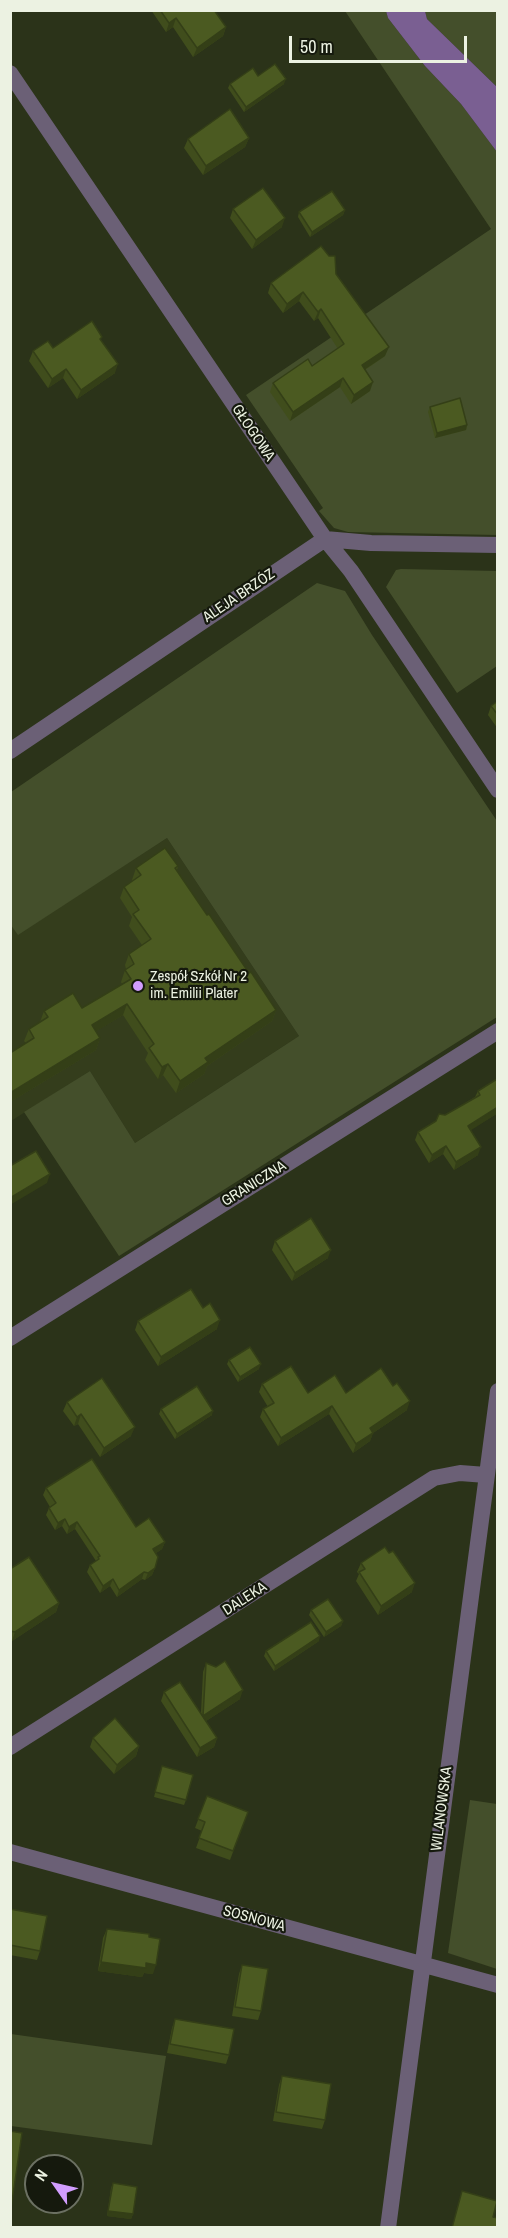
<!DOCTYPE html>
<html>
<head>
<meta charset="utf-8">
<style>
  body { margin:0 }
  #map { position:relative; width:508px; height:2238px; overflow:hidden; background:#2b3319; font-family:"Archivo Narrow",sans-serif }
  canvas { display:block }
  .frame { position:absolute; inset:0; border:12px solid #ecf2e2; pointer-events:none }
  .north { position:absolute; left:24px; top:2154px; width:60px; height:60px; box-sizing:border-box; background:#15190d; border:2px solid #6b7062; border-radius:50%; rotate:304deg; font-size:16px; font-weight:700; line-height:24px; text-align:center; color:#ecf2e2 }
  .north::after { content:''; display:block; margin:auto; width:21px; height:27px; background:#d19dfe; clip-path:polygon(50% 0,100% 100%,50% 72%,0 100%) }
  .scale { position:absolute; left:289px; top:36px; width:178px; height:27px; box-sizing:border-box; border:3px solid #ecf2e2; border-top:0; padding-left:8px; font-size:18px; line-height:21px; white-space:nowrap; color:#ecf2e2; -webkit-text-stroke:4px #15190d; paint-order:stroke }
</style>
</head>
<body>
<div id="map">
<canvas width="508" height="2238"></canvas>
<div class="frame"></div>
<div class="north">N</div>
<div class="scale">50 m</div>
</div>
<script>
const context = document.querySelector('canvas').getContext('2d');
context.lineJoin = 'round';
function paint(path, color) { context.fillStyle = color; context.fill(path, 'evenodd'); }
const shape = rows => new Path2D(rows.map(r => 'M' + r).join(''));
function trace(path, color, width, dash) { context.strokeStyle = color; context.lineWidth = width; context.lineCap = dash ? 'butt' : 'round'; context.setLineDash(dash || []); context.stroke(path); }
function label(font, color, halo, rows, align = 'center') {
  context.font = font + ' "Archivo Narrow",sans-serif'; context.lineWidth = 4.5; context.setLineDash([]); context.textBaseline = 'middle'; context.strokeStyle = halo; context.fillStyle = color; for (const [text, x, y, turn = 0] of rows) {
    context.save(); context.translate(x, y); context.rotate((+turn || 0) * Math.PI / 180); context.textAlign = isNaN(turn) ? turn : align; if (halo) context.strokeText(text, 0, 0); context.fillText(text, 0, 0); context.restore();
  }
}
paint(shape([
  [167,838,299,1036,135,1143,90,1071,11,1121,10,924,18,934]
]), '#343d1c');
paint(shape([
  [345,11,386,11,388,18,425,66,461,104,497,152,497,535,348,532,334,528,319,511,323,508,246,395,491,229],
  [425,11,497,11,497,87,427,19],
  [401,569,497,571,497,666,457,693,386,587,396,570],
  [317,583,345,591,372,635,497,821,497,1017,119,1256,24,1112,90,1071,135,1143,299,1036,167,838,18,935,10,924,11,792],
  [470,1800,497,1804,497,1969,448,1953],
  [11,2034,166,2056,152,2145,11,2126]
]), '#444f2b');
paint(shape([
  [386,11,425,11,427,19,497,87,497,152,461,104,425,66,388,18]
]), '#7a5f92');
trace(shape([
  [10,73,325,539,351,571,498,790],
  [10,751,325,539,371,543,498,545],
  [10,1338,498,1031],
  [10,1747,434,1478,460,1473,486,1475],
  [10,1852,498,1985],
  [388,2228,498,1391]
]), '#6b6076', 16);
paint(shape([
  [151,10,214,10,226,27,223,36,193,57,173,27,166,32],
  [230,84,284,84,244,112,228,88],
  [249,138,245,147,203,175,184,148,188,139],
  [233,209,282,227,252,249,230,218],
  [345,210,343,215,310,237,298,217,299,212],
  [336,274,385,356,365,370,370,391,351,404,340,387,290,421,270,392,273,383,312,366,338,349,318,318,314,321,299,301,283,313,268,293,271,283],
  [101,340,115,373,77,399,63,378,48,388,29,361,33,351],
  [430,407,467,425,466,430,435,438,428,412],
  [498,701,498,729,488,715,491,706],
  [178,866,177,870,207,915,249,973,276,1010,272,1021,207,1066,204,1074,176,1093,163,1075,158,1079,145,1060,148,1053,123,1015,96,1031,100,1038,96,1050,10,1102,10,1053,26,1043,24,1041,29,1029,40,1022,44,1011,82,1008,122,984,121,982,125,970,126,969,125,965,129,954,142,945,129,926,132,917,120,898,124,887,132,881,132,880,136,868],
  [478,1091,498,1113,470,1130,478,1155,454,1170,443,1154,429,1163,415,1140,418,1132,475,1097],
  [275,1241,328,1258,292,1281,272,1250],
  [138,1321,217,1329,158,1366,135,1330],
  [229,1360,259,1369,238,1382,227,1364],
  [262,1384,308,1393,346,1393,407,1410,373,1433,370,1441,353,1453,329,1414,278,1446,260,1417,263,1409,268,1407,259,1392],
  [67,1402,131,1436,100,1457,78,1424,74,1426,63,1411],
  [161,1409,212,1415,175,1439,159,1414],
  [46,1488,136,1527,165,1542,162,1549,156,1553,155,1568,152,1575,145,1580,142,1579,117,1597,110,1586,100,1593,87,1572,90,1565,96,1561,75,1529,67,1534,62,1526,55,1530,46,1515,49,1508,50,1507,43,1495],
  [361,1563,412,1592,378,1615,356,1581,359,1574,357,1572],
  [10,1569,59,1603,56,1612,12,1641,10,1641],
  [311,1610,343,1621,341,1626,324,1637,309,1615],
  [319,1641,274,1671,264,1656,266,1651],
  [206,1663,240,1699,206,1721,217,1738,214,1747,197,1757,161,1701,164,1692,201,1713,203,1672],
  [93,1738,139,1746,136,1756,114,1774,90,1747],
  [162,1766,186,1800,184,1805,154,1797],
  [207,1796,248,1812,230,1860,196,1848,202,1831,195,1828],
  [10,1909,40,1951,37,1960,10,1955],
  [107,1929,149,1937,153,1974,144,1973,142,1977,98,1971,103,1938],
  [242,1965,261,2011,258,2020,232,2016,239,1974],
  [175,2019,229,2055,226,2064,167,2053,172,2028],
  [282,2076,325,2120,322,2129,273,2121,279,2085],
  [113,2183,133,2214,131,2219,107,2216,111,2188],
  [462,2191,493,2217,498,2228,452,2228]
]), '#404d1c');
paint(shape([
  [176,18,173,27,166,32,169,23],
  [226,27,223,36,193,57,197,48],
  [286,79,284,84,244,112,246,107],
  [249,138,245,147,203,175,206,166],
  [345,210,343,215,310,237,312,232],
  [285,218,282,227,252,249,256,240],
  [303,292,299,301,283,313,287,304],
  [321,309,318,318,314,321,318,312],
  [389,347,385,356,358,374,362,365],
  [118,364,115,373,77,399,81,390],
  [66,369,63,378,48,388,52,379],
  [343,378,340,387,290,421,293,412],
  [373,382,370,391,351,404,354,395],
  [467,425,466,430,435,438,437,433],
  [127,1004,123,1015,88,1036,92,1025],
  [276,1010,272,1021,207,1066,204,1074,176,1093,180,1081,205,1058],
  [100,1038,96,1050,10,1102,10,1093],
  [168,1064,163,1075,158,1079,162,1067],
  [498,1107,498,1113,465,1134,468,1126],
  [446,1146,443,1154,429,1163,432,1155],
  [481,1147,478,1155,454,1170,456,1162],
  [50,1174,47,1183,10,1205,10,1198],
  [331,1250,328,1258,292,1281,295,1273],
  [220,1320,217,1329,158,1366,161,1357],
  [261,1364,259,1369,238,1382,240,1377],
  [410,1401,407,1410,373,1433,370,1441,353,1453,356,1444,370,1428],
  [332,1406,329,1414,278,1446,281,1438],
  [213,1411,212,1415,175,1439,177,1434],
  [81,1414,78,1424,74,1426,77,1417],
  [135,1427,131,1436,100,1457,104,1448],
  [65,1519,62,1526,55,1530,58,1523],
  [77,1522,75,1529,67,1534,69,1527],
  [165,1542,162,1549,150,1557,153,1549],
  [155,1568,152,1575,145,1580,148,1573],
  [144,1572,142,1579,117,1597,119,1590],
  [113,1579,110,1586,100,1593,103,1586],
  [415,1583,412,1592,378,1615,381,1606],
  [59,1603,56,1612,12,1641,15,1632],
  [343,1621,341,1626,324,1637,326,1632],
  [320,1636,319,1641,274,1671,275,1666],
  [243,1690,240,1699,200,1725,203,1716],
  [217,1738,214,1747,197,1757,200,1748],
  [139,1746,136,1756,114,1774,117,1765],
  [101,1962,146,1963,156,1965,153,1974,144,1973,142,1977,98,1971],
  [108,2211,133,2214,131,2219,107,2216]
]), '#343f17');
const building = shape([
  [160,10,214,10,226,27,197,48,176,18,169,23,160,10],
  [275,64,286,79,246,107,230,84,253,68,258,76,275,64],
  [230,109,249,138,206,166,188,139,230,109],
  [263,188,285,218,256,240,233,209,263,188],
  [332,191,345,210,312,232,299,212,332,191],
  [321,246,329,256,335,256,336,274,389,347,362,365,373,382,354,395,343,378,293,412,273,383,308,359,312,366,344,344,321,309,318,312,303,292,287,304,271,283,321,246],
  [92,321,102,337,100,339,118,364,81,390,66,369,52,379,33,351,48,341,53,348,92,321],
  [460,398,467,425,437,433,430,407,460,398],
  [498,701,498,715,491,706,498,701],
  [165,848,178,866,175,868,207,915,209,914,249,973,251,972,276,1010,205,1058,208,1062,180,1081,168,1064,162,1067,149,1048,154,1044,127,1004,92,1025,100,1038,10,1093,10,1053,34,1038,29,1029,48,1017,44,1011,73,993,82,1008,131,979,125,970,134,964,129,954,151,939,133,914,139,910,124,887,141,875,136,868,165,848],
  [497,1079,498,1107,468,1126,481,1147,456,1162,446,1146,432,1155,418,1132,436,1121,439,1114,445,1115,480,1095,478,1091,497,1079],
  [36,1151,50,1174,10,1198,10,1166,36,1151],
  [311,1218,331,1250,295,1273,275,1241,311,1218],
  [191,1289,203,1308,210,1303,220,1320,161,1357,138,1321,191,1289],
  [250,1347,261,1364,240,1377,229,1360,250,1347],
  [291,1366,308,1393,335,1375,346,1393,381,1368,393,1386,397,1383,410,1401,370,1428,373,1433,356,1444,332,1406,281,1438,263,1409,274,1403,262,1384,291,1366],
  [102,1378,135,1427,104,1448,81,1414,77,1417,67,1402,102,1378],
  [197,1386,213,1411,177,1434,161,1409,197,1386],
  [92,1459,136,1527,149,1518,165,1542,153,1549,158,1557,155,1568,148,1573,144,1572,119,1590,113,1579,103,1586,90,1565,99,1559,98,1557,100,1556,77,1522,69,1527,65,1519,58,1523,49,1508,56,1503,46,1488,92,1459],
  [385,1547,389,1553,393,1551,415,1583,381,1606,359,1572,365,1569,361,1563,385,1547],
  [29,1557,59,1603,15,1632,10,1631,10,1569,29,1557],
  [328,1599,343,1621,326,1632,311,1610,328,1599],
  [311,1622,320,1636,275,1666,266,1651,311,1622],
  [225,1661,243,1690,203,1716,206,1663,216,1667,225,1661],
  [180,1682,217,1738,200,1748,164,1692,180,1682],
  [115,1718,139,1746,117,1765,93,1738,115,1718],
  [162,1766,193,1775,186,1800,155,1792,162,1766],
  [207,1796,248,1812,233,1851,199,1838,205,1822,198,1819,207,1796],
  [10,1909,47,1916,40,1951,10,1945,10,1909],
  [107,1929,149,1934,149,1937,160,1939,156,1965,146,1963,146,1968,101,1962,107,1929],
  [242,1965,268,1969,261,2011,235,2007,242,1965],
  [175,2019,234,2029,229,2055,170,2044,175,2019],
  [282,2076,331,2084,325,2120,276,2112,282,2076],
  [10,2131,22,2133,10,2215,10,2131],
  [113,2183,137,2187,133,2214,108,2211,113,2183],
  [462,2191,497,2201,493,2217,498,2218,498,2228,452,2228,462,2191]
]);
paint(building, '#4b5a21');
trace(building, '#343f17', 1.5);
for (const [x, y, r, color] of [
  [138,986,6,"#d19dfe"]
]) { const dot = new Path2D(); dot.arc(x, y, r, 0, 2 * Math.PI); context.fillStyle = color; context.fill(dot); trace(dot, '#15190d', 2); }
label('15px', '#ecf2e2', '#15190d', [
  ["GŁOGOWA",253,433,56],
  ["ALEJA BRZÓZ",239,596,-34],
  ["GRANICZNA",254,1184,-32],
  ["DALEKA",245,1599,-33],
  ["WILANOWSKA",442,1809,-83],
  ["SOSNOWA",254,1919,15]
]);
label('15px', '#ecf2e2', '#15190d', [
  ["Zespół Szkół Nr 2",150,977],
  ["im. Emilii Plater",150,994]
], 'left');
</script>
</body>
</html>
